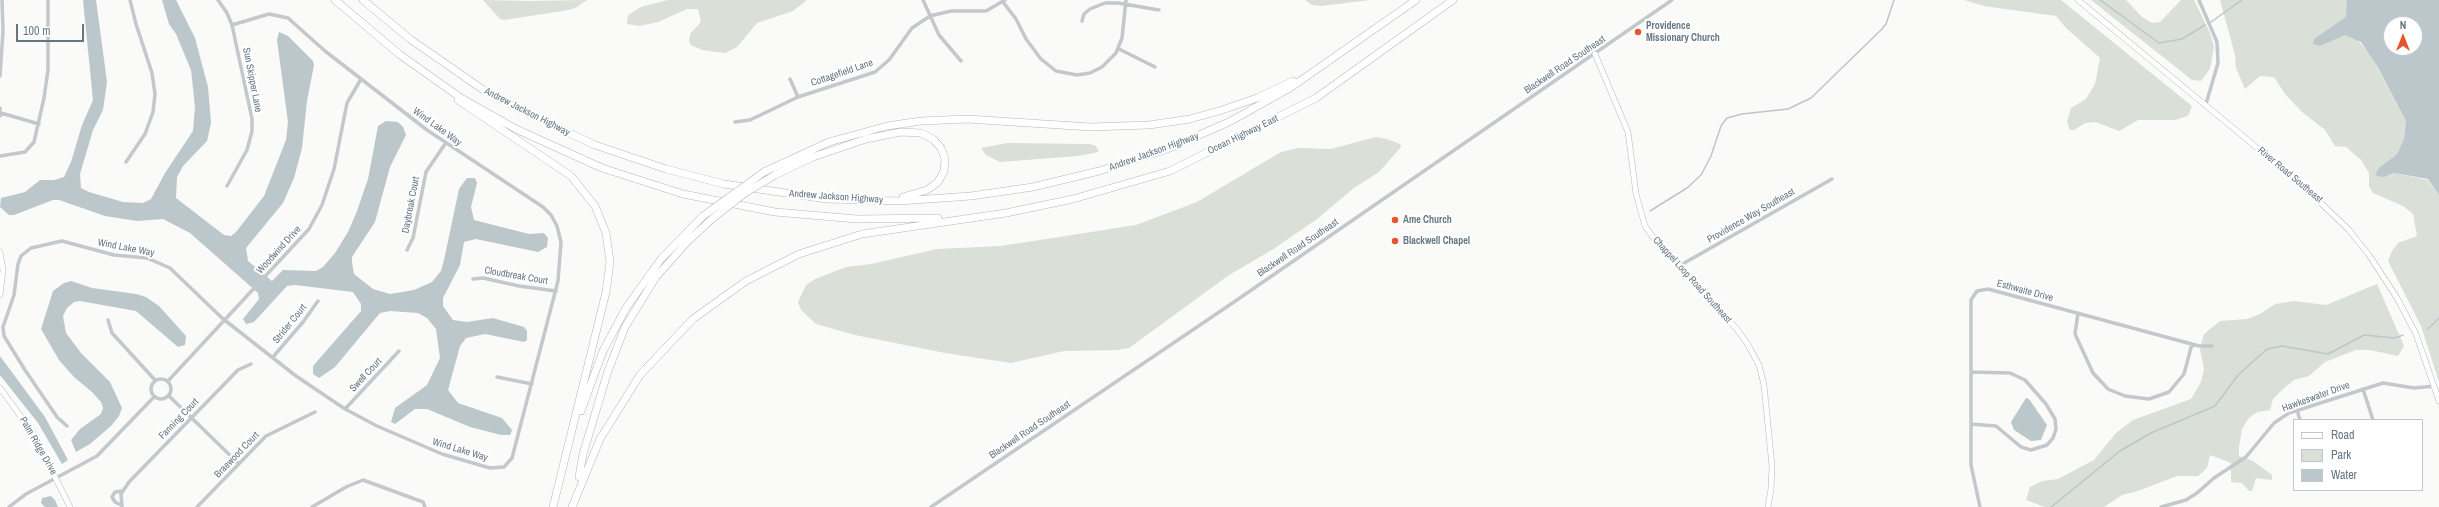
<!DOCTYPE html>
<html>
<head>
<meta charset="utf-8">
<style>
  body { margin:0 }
  #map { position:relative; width:2439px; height:507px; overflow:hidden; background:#fafaf8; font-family:"Archivo Narrow",sans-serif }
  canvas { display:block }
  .legend { position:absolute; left:2293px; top:419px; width:130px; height:72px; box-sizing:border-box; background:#fff; border:1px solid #c1c8cd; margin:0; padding:5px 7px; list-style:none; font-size:12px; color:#657683 }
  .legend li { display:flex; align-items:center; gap:8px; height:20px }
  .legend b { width:20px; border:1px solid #c1c8cd }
  .north { position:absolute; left:2383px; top:16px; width:40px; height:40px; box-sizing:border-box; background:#fff; border:1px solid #c1c8cd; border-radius:50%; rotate:0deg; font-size:11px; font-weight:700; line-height:16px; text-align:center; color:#657683 }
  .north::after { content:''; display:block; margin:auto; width:14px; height:18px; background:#e4572e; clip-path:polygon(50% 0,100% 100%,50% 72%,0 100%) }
  .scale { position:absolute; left:16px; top:24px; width:68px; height:18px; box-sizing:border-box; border:2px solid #657683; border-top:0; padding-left:5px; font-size:12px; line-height:14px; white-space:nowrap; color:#657683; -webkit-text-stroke:3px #fff; paint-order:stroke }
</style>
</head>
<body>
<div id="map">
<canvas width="2439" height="507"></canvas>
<ul class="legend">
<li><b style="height:5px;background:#fff"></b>Road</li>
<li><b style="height:11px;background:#dadfd7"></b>Park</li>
<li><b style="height:11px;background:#bbc7cb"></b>Water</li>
</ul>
<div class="north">N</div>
<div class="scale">100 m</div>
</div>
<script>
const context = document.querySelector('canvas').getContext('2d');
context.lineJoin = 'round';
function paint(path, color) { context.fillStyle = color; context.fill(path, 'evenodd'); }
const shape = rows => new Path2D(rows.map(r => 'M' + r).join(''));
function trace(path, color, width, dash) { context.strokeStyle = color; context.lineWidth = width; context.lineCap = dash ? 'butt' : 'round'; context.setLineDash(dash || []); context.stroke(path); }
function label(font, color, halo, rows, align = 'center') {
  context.font = font + ' "Archivo Narrow",sans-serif'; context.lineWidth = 4; context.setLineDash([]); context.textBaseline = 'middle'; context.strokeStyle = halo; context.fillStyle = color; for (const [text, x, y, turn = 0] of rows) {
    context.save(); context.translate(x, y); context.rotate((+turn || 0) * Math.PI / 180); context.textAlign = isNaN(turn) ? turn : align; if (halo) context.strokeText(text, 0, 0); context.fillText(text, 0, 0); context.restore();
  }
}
paint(shape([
  [483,0,530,1,587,0,577,7,569,10,504,20,500,19],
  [668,0,807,0,793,11,757,23,737,47,725,53,702,50,691,45,689,41,690,34,701,22,698,9,687,9,658,22,639,26,627,24,628,15,641,7],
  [1305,0,1370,0,1321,6,1312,5],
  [1964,0,2061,0,2192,106,2188,116,2175,120,2138,120,2119,131,2096,122,2085,123,2074,130,2070,130,2067,122,2071,108,2086,99,2095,84,2100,58,2066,28,2056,16,1984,6],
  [2091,0,2126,0,2142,17,2152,23,2160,22,2181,0,2194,0,2210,33,2214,47,2210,69,2201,81,2192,80],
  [2220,0,2348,0,2357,39,2371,56,2406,121,2404,139,2397,154,2380,167,2388,176,2394,173,2428,180,2439,195,2439,382,2421,326,2388,261,2392,251,2398,243,2417,236,2413,214,2403,206,2373,193,2369,186,2369,173,2361,160,2346,147,2335,146,2325,130,2302,112,2285,94,2274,77,2260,76,2245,89,2236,68,2235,55],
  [1376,137,1387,139,1400,144,1401,147,1379,172,1354,188,1317,219,1272,250,1229,275,1129,348,1116,350,1064,351,1011,363,945,353,855,335,816,324,801,310,798,302,806,285,815,279,846,267,871,264,937,249,1001,246,1136,225,1197,202,1281,152,1299,148,1331,149],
  [1007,143,1090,144,1096,146,1099,152,1078,156,1000,162,986,155,981,148],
  [2377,284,2404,346,2398,356,2370,350,2356,350,2325,362,2309,376,2294,380,2283,389,2273,399,2270,410,2257,412,2249,418,2242,429,2239,447,2239,456,2253,461,2272,475,2272,480,2256,478,2252,491,2249,491,2242,483,2231,482,2231,463,2210,455,2207,468,2198,476,2177,476,2138,491,2122,495,2104,507,2045,507,2026,500,2030,487,2042,481,2058,479,2094,460,2116,433,2133,420,2191,399,2201,382,2204,369,2200,349,2204,334,2220,321,2247,319,2260,314,2275,304,2294,301,2326,305]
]), '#dadfd7');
paint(shape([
  [83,0,96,0,107,82,103,110,93,130,80,174,81,188,89,192,123,202,143,203,151,199,165,173,193,131,195,107,191,70,176,34,169,24,162,0,176,0,195,38,208,87,211,123,207,141,183,166,177,177,176,198,224,235,231,236,236,232,264,196,286,140,288,122,277,40,279,32,288,36,313,61,314,65,307,101,302,148,294,178,283,203,246,248,248,261,272,281,283,270,316,271,323,267,335,253,348,232,357,211,368,179,378,126,386,121,398,122,403,127,406,135,390,167,375,222,352,257,352,262,354,274,373,289,390,294,414,290,432,282,441,271,444,260,459,189,467,178,475,178,477,183,471,207,474,220,529,234,544,233,548,238,547,247,538,252,476,239,464,242,460,265,443,298,443,306,453,320,467,322,493,318,524,327,527,331,527,340,524,342,485,334,466,338,460,346,448,390,458,403,502,418,512,430,510,435,501,435,470,427,427,409,415,409,395,424,391,422,395,408,427,385,440,358,436,329,427,318,418,313,390,311,380,313,335,367,319,378,313,374,313,366,361,311,361,304,353,292,295,285,287,286,254,322,246,324,243,319,259,299,258,293,190,233,163,219,137,221,105,216,59,200,53,200,14,215,9,215,0,207,1,198,25,192,40,180,54,180,64,177,71,162,82,125,93,100],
  [2347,0,2439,0,2439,195,2428,179,2394,173,2384,177,2377,176,2376,173,2380,167,2397,154,2404,139,2406,121,2377,66,2361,42,2345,35,2320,46,2313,44,2314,39,2346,17],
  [2391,24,2415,24,2415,48,2391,48],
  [71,281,92,288,136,294,146,297,159,306,186,336,185,345,178,347,136,311,80,301,74,302,67,308,63,316,66,333,81,353,110,382,122,408,119,416,111,426,90,444,76,452,71,440,80,429,101,414,103,408,101,402,92,392,74,377,59,360,41,329,53,291,64,283],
  [0,356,45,417,68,460,62,464,38,423,0,375],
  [2026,398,2029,399,2047,425,2041,440,2031,441,2014,430,2011,422],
  [51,496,55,500,58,507,45,507,41,503,42,498]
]), '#bbc7cb');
trace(shape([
  [2100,0,2159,43,2182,39,2205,25],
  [2211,22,2242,0],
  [1650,211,1687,188,1701,175,1711,156,1721,126,1727,118,1742,114,1788,109,1811,98,1881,30,1886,24,1894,0],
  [2428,329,2439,318],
  [2051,507,2120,451,2151,433,2215,406,2238,375,2267,349,2282,346,2328,354,2364,335,2395,338,2403,335]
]), '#bbc7cb', 1.5);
const secondary = shape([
  [2078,0,2301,184,2349,230,2369,255,2397,298,2416,334,2439,401],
  [1595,54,1628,132,1636,194,1645,226,1655,240,1736,328,1747,343,1759,365,1764,385,1772,466,1771,489,1768,507],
  [0,252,3,270,0,295],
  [0,388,33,433,70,507]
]);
const highway = shape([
  [335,0,399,54,461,98,516,129,602,168,683,194,775,212,857,219,938,218],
  [363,0,410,39,482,89,531,115,595,145,666,169,724,184,827,199,899,201,971,196,1033,187,1099,171,1167,149,1229,122,1290,88,1416,0],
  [458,100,571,176,595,206,606,233,610,262,606,292,553,507],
  [764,172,829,142,887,126,921,121,967,119,1091,127,1149,125,1190,119,1222,110,1257,98,1293,81],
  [775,175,813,157,866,139,901,132,921,133,933,139,941,148,945,159,944,171,938,182,927,190,903,197],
  [581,411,603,351,626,308,661,259,703,216],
  [579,477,583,454,608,371,625,327,656,277,687,242,713,218],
  [572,507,600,439,640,375,693,319,746,281,799,254,862,234,1006,213,1073,199,1170,171,1316,98,1453,0]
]);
trace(secondary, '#b3babf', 6);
trace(highway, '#b4b9bd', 8);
trace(shape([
  [218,0,227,13,232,25,252,119,252,131,247,150,227,186],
  [923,0,939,35,961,61],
  [2199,0,2217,42,2218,63,2206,104],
  [1003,2,1016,19,1026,39,1041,59,1056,71,1077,75,1090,73,1102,67,1116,53,1122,38,1126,0],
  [1082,21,1084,14,1090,9,1105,3,1118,3,1159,10],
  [1119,49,1155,67],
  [0,76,3,31,2,0],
  [790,79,798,97],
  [0,108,0,116],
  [1,113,39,124],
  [735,122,750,120,798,97,875,72,889,60,912,28,930,16,951,11,986,11,1005,0],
  [0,156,25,152,34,142,44,98,48,70,48,0],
  [126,162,145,134,153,112,155,94,152,73,136,24,130,0],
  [407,250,413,238,426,172,445,144],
  [1679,266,1832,179],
  [473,279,483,278,519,286,556,291],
  [2078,313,2075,334,2093,373,2108,389,2125,396,2149,399,2169,392,2184,374,2192,344],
  [108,320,112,333,155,380],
  [273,357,303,322,318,301],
  [1971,372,2010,373,2025,380,2046,404,2055,419,2056,429,2053,438,2047,445,2031,450,2021,447,1996,426,1971,424],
  [497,377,532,384],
  '151 389a10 10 0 1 1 20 0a10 10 0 1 1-20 0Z',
  [168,381,309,229,322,205,334,169,347,103,361,79],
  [2363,389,2373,420],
  [169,396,239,464],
  [345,409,399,351],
  [2297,410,2300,420],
  [67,426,57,417,25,370,4,336,3,327,14,295,18,264,21,256,31,248,62,241,114,255,147,258,170,268,222,318,296,376,345,409,377,426,442,454,490,468,504,467,512,458,558,281,561,242,557,226,551,215,543,207,427,130,325,51,288,18,269,14,232,25],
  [121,505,115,502,112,497,115,492,122,491],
  [9,507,26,494,97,456,154,397],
  [122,507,121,494,129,482,238,370,251,364],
  [197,507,266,436,315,412],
  [312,507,346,487,363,480,423,502,425,507],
  [931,507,1234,302,1672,0],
  [1980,507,1971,465,1971,300,1977,291,1988,289,2199,346,2212,346],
  [2161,507,2186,500,2197,493,2214,478,2246,457,2274,423,2289,413,2383,383,2414,388,2435,386]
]), '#c3c8cc', 3.5);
trace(secondary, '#fff', 5);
trace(highway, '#fff', 7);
const highwayBridge = shape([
  [703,216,764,172],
  [713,218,745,193,775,175]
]);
trace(highwayBridge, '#b4b9bd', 8, []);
trace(highwayBridge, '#fff', 7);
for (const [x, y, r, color] of [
  [1638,32,4,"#e4572e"],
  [1395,220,4,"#e4572e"],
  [1395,241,4,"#e4572e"]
]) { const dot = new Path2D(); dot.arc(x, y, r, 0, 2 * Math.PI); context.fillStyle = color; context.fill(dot); trace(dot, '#fff', 1.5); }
label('bold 10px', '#657683', '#fff', [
  ["Providence",1646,26],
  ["Missionary Church",1646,38],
  ["Ame Church",1403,220],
  ["Blackwell Chapel",1403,241]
], 'left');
label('10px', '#657683', '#fff', [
  ["Blackwell Road Southeast",1565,65,-34],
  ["Cottagefield Lane",842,73,-19],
  ["Sun Skipper Lane",252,80,79],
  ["Andrew Jackson Highway",527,112,27],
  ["Wind Lake Way",437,127,36],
  ["Ocean Highway East",1243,135,-26],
  ["Andrew Jackson Highway",1154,152,-20],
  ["River Road Southeast",2290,175,40],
  ["Andrew Jackson Highway",836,197,4],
  ["Daybreak Court",411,205,-79],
  ["Providence Way Southeast",1751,216,-30],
  ["Wind Lake Way",126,248,11],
  ["Blackwell Road Southeast",1298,248,-34],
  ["Woodwind Drive",279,250,-48],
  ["Cloudbreak Court",516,276,10],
  ["Chappel Loop Road Southeast",1692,280,48],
  ["Esthwaite Drive",2025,291,15],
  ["Strider Court",290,324,-51],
  ["Swell Court",366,375,-47],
  ["Hawkeswater Drive",2316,397,-20],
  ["Fanning Court",179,419,-46],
  ["Blackwell Road Southeast",1030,430,-34],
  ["Palm Ridge Drive",38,446,60],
  ["Wind Lake Way",460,450,17],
  ["Braewood Court",237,455,-46]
]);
</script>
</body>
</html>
